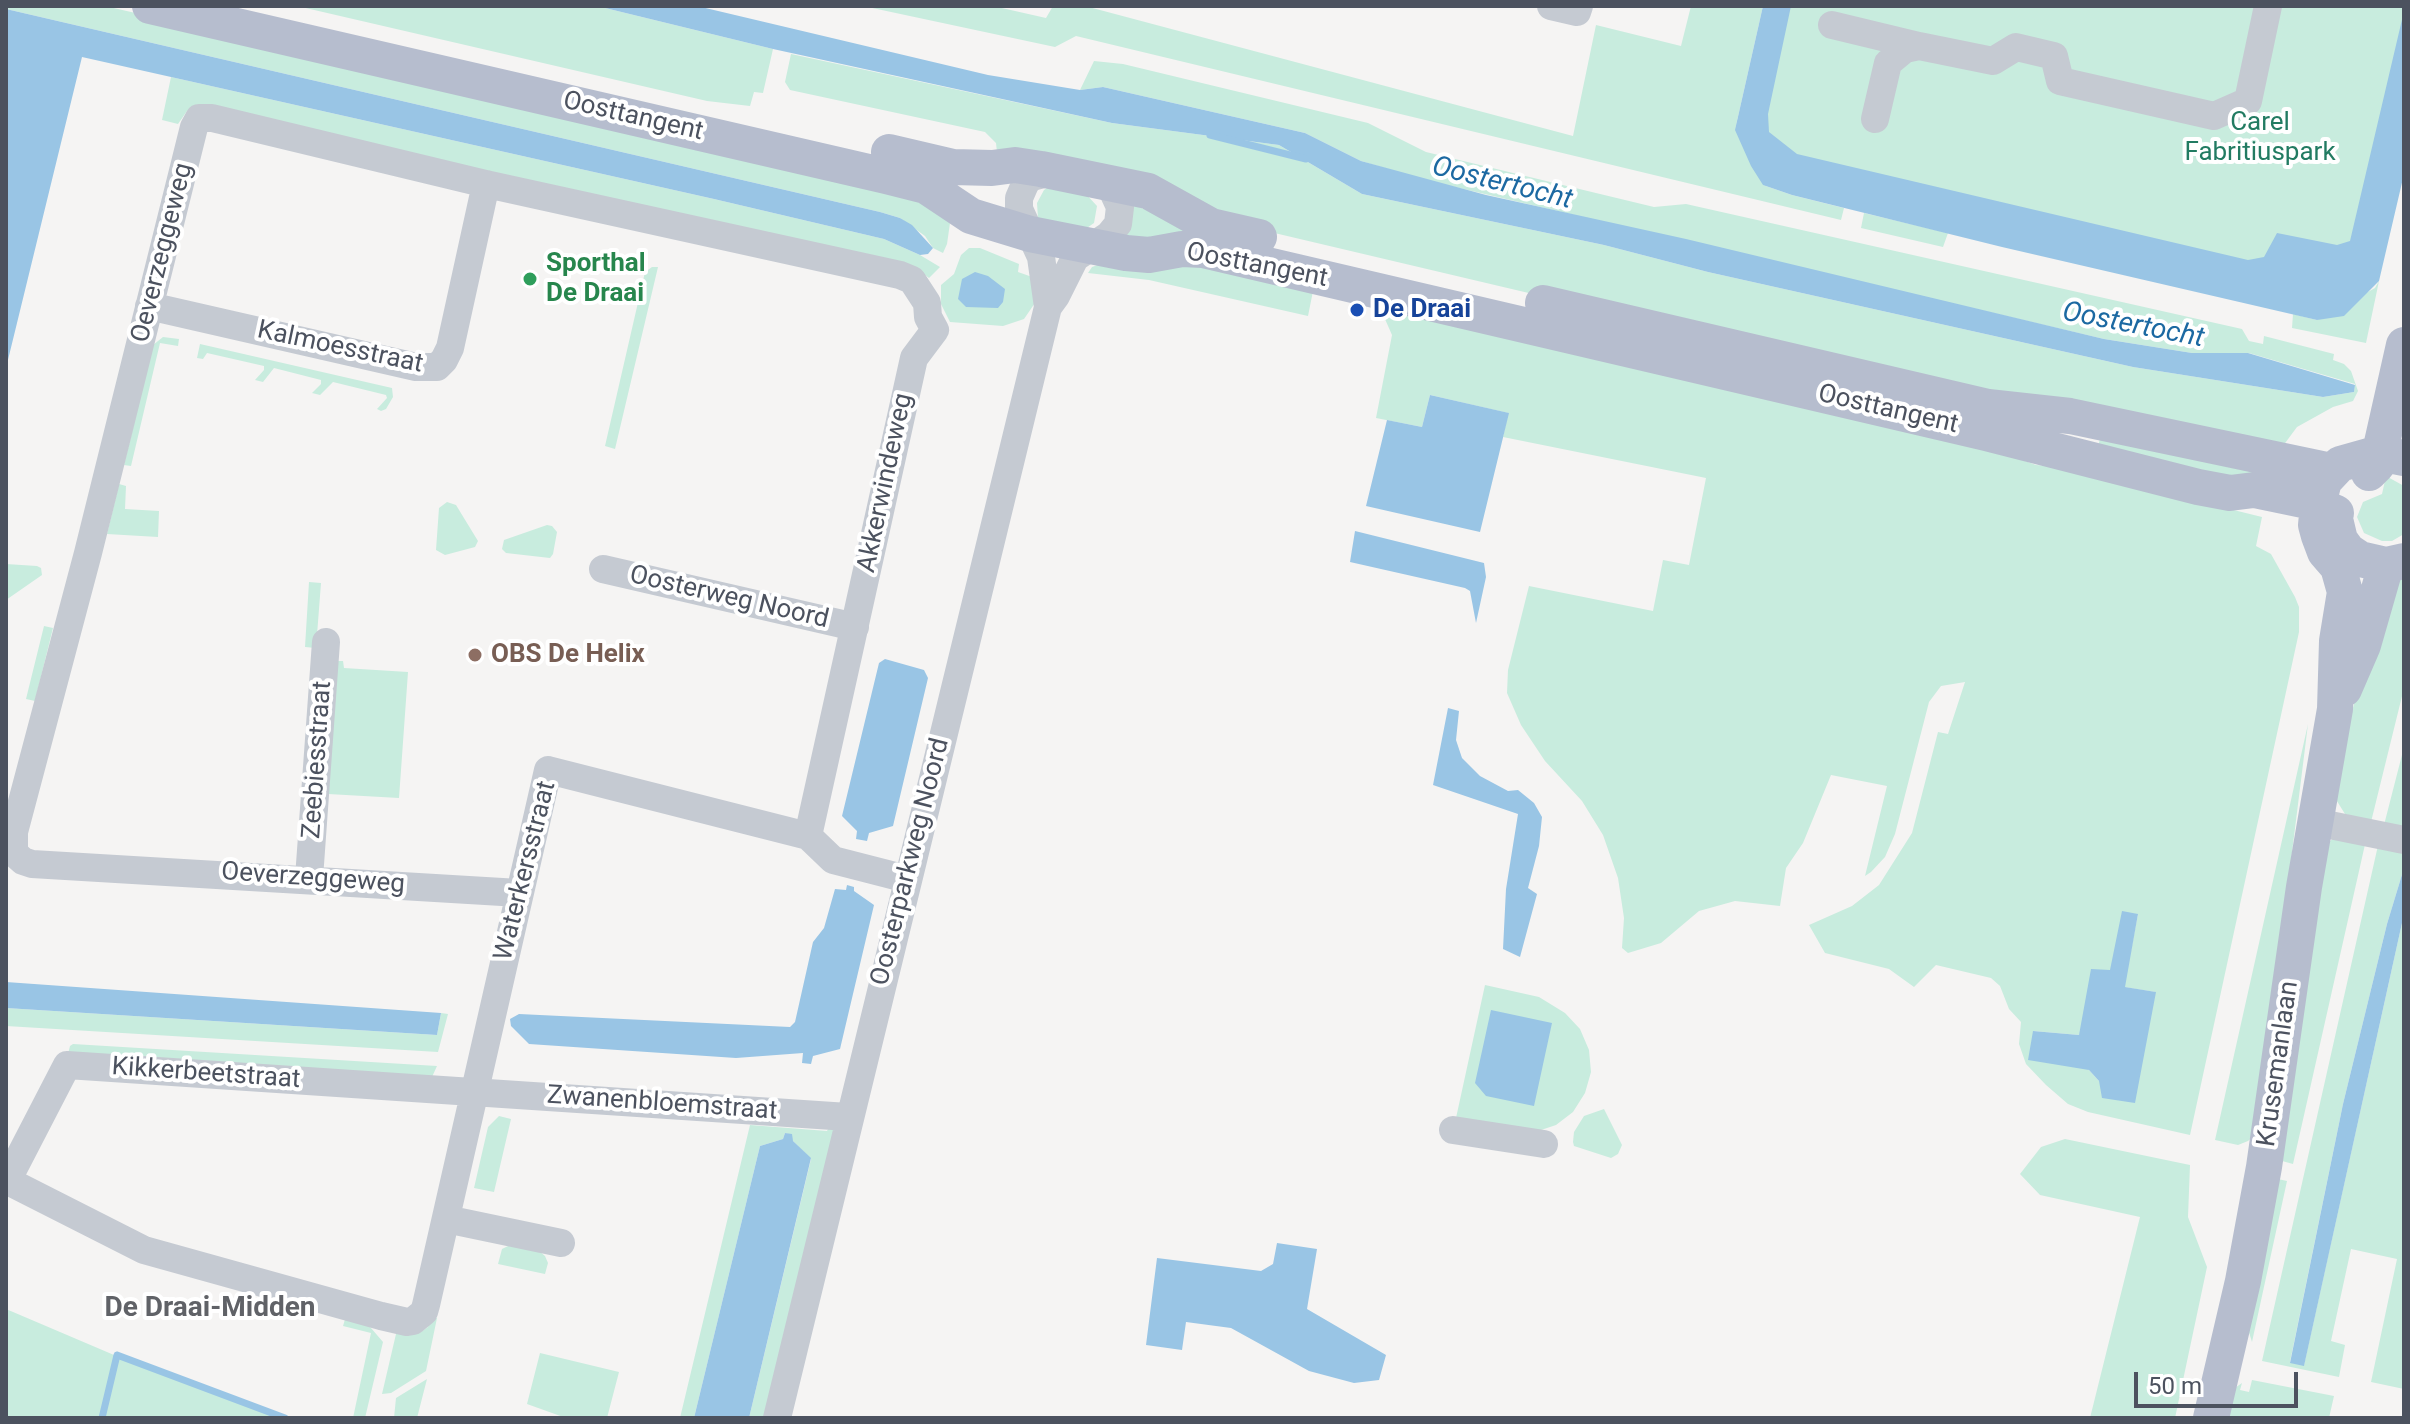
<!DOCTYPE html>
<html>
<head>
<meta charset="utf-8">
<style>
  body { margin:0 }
  #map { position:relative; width:2410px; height:1424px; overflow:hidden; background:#f5f4f3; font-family:Roboto,sans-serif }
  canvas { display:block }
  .frame { position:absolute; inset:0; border:8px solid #4c525f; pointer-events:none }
  .scale { position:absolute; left:2134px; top:1372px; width:164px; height:36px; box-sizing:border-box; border:4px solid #4c525f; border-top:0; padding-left:10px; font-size:24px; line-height:28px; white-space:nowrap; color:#4c525f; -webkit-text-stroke:6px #fff; paint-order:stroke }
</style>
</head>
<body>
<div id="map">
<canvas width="2410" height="1424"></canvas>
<div class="frame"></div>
<div class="scale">50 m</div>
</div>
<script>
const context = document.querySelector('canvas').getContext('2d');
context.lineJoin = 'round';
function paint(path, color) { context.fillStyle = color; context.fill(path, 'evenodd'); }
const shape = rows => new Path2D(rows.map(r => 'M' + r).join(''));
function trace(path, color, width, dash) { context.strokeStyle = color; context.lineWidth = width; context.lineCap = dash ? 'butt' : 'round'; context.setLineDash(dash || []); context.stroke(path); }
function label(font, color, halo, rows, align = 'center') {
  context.font = font + ' Roboto,sans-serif'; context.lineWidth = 8; context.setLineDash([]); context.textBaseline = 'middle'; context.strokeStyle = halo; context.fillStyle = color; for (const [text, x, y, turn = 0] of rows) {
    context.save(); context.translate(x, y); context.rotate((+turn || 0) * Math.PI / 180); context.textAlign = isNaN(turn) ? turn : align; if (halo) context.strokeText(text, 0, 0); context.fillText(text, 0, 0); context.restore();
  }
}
paint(shape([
  [6,6,105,6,904,190,951,216,947,244,943,253,933,248,925,236,900,218,880,212,6,9],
  [297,6,597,6,773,49,763,93,754,92,750,106,707,101],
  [863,6,993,6,1046,18,1053,6,1085,6,1573,136,1596,25,1681,46,1691,6,1763,6,1735,130,1768,6,2404,6,2404,95,2363,289,1763,185,1792,195,1844,208,1841,220,1076,36,1055,47],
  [791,54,1112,123,1279,145,1362,194,1604,245,1708,272,2133,367,2323,397,2354,392,2355,384,2249,353,2192,353,2104,339,1425,180,1361,161,1305,133,1103,87,1080,90,1094,61,1123,64,1368,123,1426,152,1654,207,1686,204,2242,329,2249,341,2263,344,2264,336,2334,354,2333,360,2344,364,2351,371,2358,391,2353,401,2333,407,2297,427,2277,454,1571,303,1266,231,997,152,996,143,985,132,790,90,785,82],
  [171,77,714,199,884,239,920,255,940,267,929,278,920,271,195,107,187,111,178,124,162,120],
  [1050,186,1085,193,1097,206,1094,223,1084,230,1038,218,1037,203,1044,190],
  [1129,203,1198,230,1122,247],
  [1864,213,1948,233,1943,247,1861,228],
  [969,248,980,248,1019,264,1018,272,1035,278,1037,300,1024,319,1003,326,950,322,941,304,941,285,954,274,961,255],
  [1187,259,1313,291,1308,316,1149,280,1088,273,1092,267,1109,261],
  [652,267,658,267,615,449,605,446,645,272],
  [2379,281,2366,343,2292,328,2293,314,2317,320,2375,288],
  [1381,310,1973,442,2036,465,2059,467,2262,517,2256,546,2271,554,2295,597,2299,607,2299,632,2190,1135,2088,1112,2068,1104,2046,1085,2026,1064,2019,1044,2021,1022,2009,1009,2000,986,1991,978,1936,965,1914,987,1889,969,1825,953,1809,925,1852,906,1879,885,1912,833,1938,732,1948,734,1965,682,1941,686,1929,702,1895,834,1885,857,1871,872,1865,876,1887,786,1831,775,1803,843,1786,868,1780,906,1735,901,1699,911,1661,943,1628,953,1622,948,1624,918,1618,878,1603,835,1582,801,1545,761,1521,725,1507,693,1508,670,1529,586,1653,611,1663,560,1689,565,1706,478,1503,437,1508,413,1430,395,1422,427,1376,418,1392,335],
  [2138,914,2124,987,2155,992,2099,1081,2089,1070,2033,1031,2079,1035],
  [163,337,179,339,178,346,160,343,131,466,124,465,153,345],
  [200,344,392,388,393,397,386,409,381,411,377,409,387,398,386,395,333,382,320,395,312,393,321,384,321,380,274,368,263,382,255,380,264,370,264,366,207,353,203,359,197,358],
  [2102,429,2274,466,2268,483,2097,452],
  [2386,476,2404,486,2404,534,2392,541,2382,541,2364,533,2357,517,2363,502,2382,494],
  [119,484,126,486,125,509,159,511,158,537,107,534],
  [447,502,456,505,478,541,475,547,445,555,436,550,439,508],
  [547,525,552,526,557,532,553,554,550,558,506,553,502,549,504,540],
  [6,564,37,566,41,568,42,575,6,600],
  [2404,573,2404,688,2371,822,2345,814,2335,798,2347,730,2383,597],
  [309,582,321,583,316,648,305,647],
  [44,626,53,628,35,701,26,699],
  [336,661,343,661,344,668,408,672,399,798,328,794],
  [2308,724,2257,1133,2248,1141,2238,1145,2215,1140],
  [2404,747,2404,830,2384,825],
  [2337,836,2366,840,2293,1164,2282,1161,2327,843],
  [2379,841,2404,847,2404,868,2387,924,2343,1104,2290,1362,2304,1365,2404,914,2404,1389,2371,1382,2397,1259,2351,1249,2331,1341,2345,1345,2339,1377,2262,1361],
  [1485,985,1539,997,1565,1013,1580,1029,1589,1050,1591,1072,1585,1093,1573,1112,1556,1125,1535,1132,1456,1118],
  [6,1008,437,1035,441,1013,448,1014,438,1052,6,1026],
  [73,1044,437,1066,432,1077,68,1054,70,1046],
  [1604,1109,1622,1145,1618,1154,1611,1158,1574,1146,1573,1142,1574,1132,1584,1116],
  [499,1116,511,1119,494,1192,474,1188,488,1127],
  [831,1123,837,1128,766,1418,749,1418,811,1159,792,1140,792,1135,785,1133,783,1139,760,1146,694,1418,680,1418,750,1125,827,1131],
  [2065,1139,2190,1165,2188,1217,2207,1267,2175,1418,2090,1418,2140,1217,2040,1195,2020,1174,2041,1147],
  [2278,1179,2287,1181,2252,1342,2247,1326],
  [510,1245,538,1250,545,1256,548,1263,545,1274,498,1264,502,1249],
  [6,1309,114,1355,278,1418,6,1418],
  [346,1316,365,1321,383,1342,365,1418,353,1418,371,1333,343,1326],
  [431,1317,437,1318,426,1371,391,1393,382,1394,396,1334,421,1332,428,1327],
  [540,1353,619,1372,607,1418,566,1418,527,1404],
  [427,1379,417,1418,394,1418,396,1398],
  [2252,1380,2334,1396,2329,1418,2226,1418,2232,1390,2242,1383,2240,1390,2249,1392]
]), '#c8ecde');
paint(shape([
  [597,6,697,6,988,75,1080,90,1103,87,1305,133,1361,161,1486,195,1686,239,2104,339,2192,353,2248,353,2355,385,2354,392,2323,397,2133,367,1708,272,1604,245,1362,194,1279,145,1112,123,773,49],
  [1763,6,1791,6,1768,114,1769,132,1797,154,2248,260,2264,257,2277,233,2337,245,2350,241,2404,11,2404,174,2379,281,2344,316,2317,320,2002,247,1792,195,1763,185,1751,166,1735,130],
  [6,9,880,212,900,218,912,225,933,248,928,254,920,255,884,239,714,199,82,57,6,368],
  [975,272,988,276,1005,289,1003,302,998,308,966,307,958,299,962,279],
  [1430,395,1509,413,1480,532,1366,506,1387,420,1422,427],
  [1355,531,1484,563,1486,577,1476,623,1470,591,1465,588,1350,562],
  [885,659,924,670,928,678,893,826,869,833,867,841,856,839,857,831,842,816,879,663],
  [1448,708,1459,711,1456,740,1462,758,1480,776,1508,791,1518,790,1534,803,1542,817,1539,846,1528,888,1537,894,1520,957,1503,949,1506,889,1518,814,1433,785],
  [2404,868,2404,914,2304,1366,2290,1363,2343,1104,2387,924],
  [847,885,854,887,854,891,874,905,840,1049,813,1056,811,1064,802,1063,803,1053,736,1058,529,1044,511,1026,510,1019,519,1014,790,1027,795,1022,813,942,824,928,835,889,846,890],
  [2122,911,2138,914,2125,987,2156,992,2135,1103,2102,1098,2099,1081,2089,1070,2028,1060,2033,1031,2079,1035,2091,969,2110,970],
  [6,982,441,1013,437,1035,6,1008],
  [1491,1010,1552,1023,1534,1106,1486,1096,1475,1083],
  [785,1133,792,1134,793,1141,811,1158,749,1418,694,1418,760,1146,783,1139],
  [1277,1243,1317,1249,1307,1309,1386,1355,1379,1380,1354,1383,1309,1371,1231,1328,1186,1322,1182,1350,1146,1345,1157,1258,1261,1271,1273,1264]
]), '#99c5e5');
trace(shape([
  [1210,135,1306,159],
  [102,1418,117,1355,285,1418]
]), '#99c5e5', 7);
trace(shape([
  [1551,6,1577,12,1579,6],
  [1832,25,1919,46],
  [1875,119,1888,63,1905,49,1919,46,1993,61,2016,47,2054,56,2060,81,2214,116,2248,101,2268,6],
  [149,306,416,367,437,367,444,360,450,348,486,184],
  [1048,307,1056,296,1075,258,1109,235,1118,224,1120,207,1109,183],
  [603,569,855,627],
  [2315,822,2404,840],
  [309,878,326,642],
  [519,893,32,864,23,861,14,853,14,832,88,553,194,127,199,118,212,118,486,184,900,275,912,280,927,303,928,317,935,330,914,358,808,836,833,860,907,879],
  [1453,1130,1544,1144],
  [6,1180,144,1250,381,1316,407,1322,413,1321,424,1312,426,1305,548,770,808,836],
  [7,1181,67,1065,848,1117],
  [446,1219,561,1243],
  [777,1418,1048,307,1041,257,1019,209,1019,198,1026,182,1032,177,1053,172]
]), '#c5cad2', 28);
trace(shape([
  [150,6,886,176,926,186,971,216,1030,234,1126,253,1149,255,1182,249,1203,250,1986,433,2198,487,2230,493,2254,490,2307,501,2336,513],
  [889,152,953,167,992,168,1015,165,1041,169,1148,191,1211,226,1259,237],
  [1543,303,1988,407,2070,416,2332,471],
  [2369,473,2377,465,2404,345],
  [2336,523,2340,540,2348,551,2360,559,2386,565,2404,561],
  [2344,689,2363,645,2386,565],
  [2211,1418,2243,1281,2264,1167,2304,887,2335,709,2337,641,2345,592,2338,567,2325,552,2319,536,2316,525,2318,505,2324,481,2340,464,2379,453,2404,458]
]), '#b6bdce', 36);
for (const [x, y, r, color] of [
  [530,279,8,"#2e9e5b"],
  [1357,310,8,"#1a4fb4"],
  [475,655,8,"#8d6e63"]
]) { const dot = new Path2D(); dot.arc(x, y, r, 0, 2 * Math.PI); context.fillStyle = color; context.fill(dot); trace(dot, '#fff', 3); }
label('26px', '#4c525f', '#fff', [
  ["Oosttangent",633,117,13],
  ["Oeverzeggeweg",163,253,-76],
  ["Oosttangent",1257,266,11],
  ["Kalmoesstraat",340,348,12],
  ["Oosttangent",1888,410,13],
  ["Akkerwindeweg",886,483,-78],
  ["Oosterweg Noord",729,598,13],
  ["Zeebiesstraat",318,760,-86],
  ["Oosterparkweg Noord",911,862,-76],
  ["Waterkersstraat",526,871,-76],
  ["Oeverzeggeweg",313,879,4],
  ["Krusemanlaan",2279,1064,-82],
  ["Kikkerbeetstraat",206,1074,4],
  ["Zwanenbloemstraat",662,1104,4]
]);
label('26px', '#227b62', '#fff', [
  ["Carel",2260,123],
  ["Fabritiuspark",2260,153]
]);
label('bold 26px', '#27864d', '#fff', [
  ["Sporthal",546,264],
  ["De Draai",546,294]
], 'left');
label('bold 26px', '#164399', '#fff', [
  ["De Draai",1373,310]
], 'left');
label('bold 26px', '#785e54', '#fff', [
  ["OBS De Helix",491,655]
], 'left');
label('italic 28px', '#1c69a2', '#fff', [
  ["Oostertocht",1502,184,14],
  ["Oostertocht",2133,326,11]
]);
label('bold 28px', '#606267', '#fff', [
  ["De Draai-Midden",210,1309]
]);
</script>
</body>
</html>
